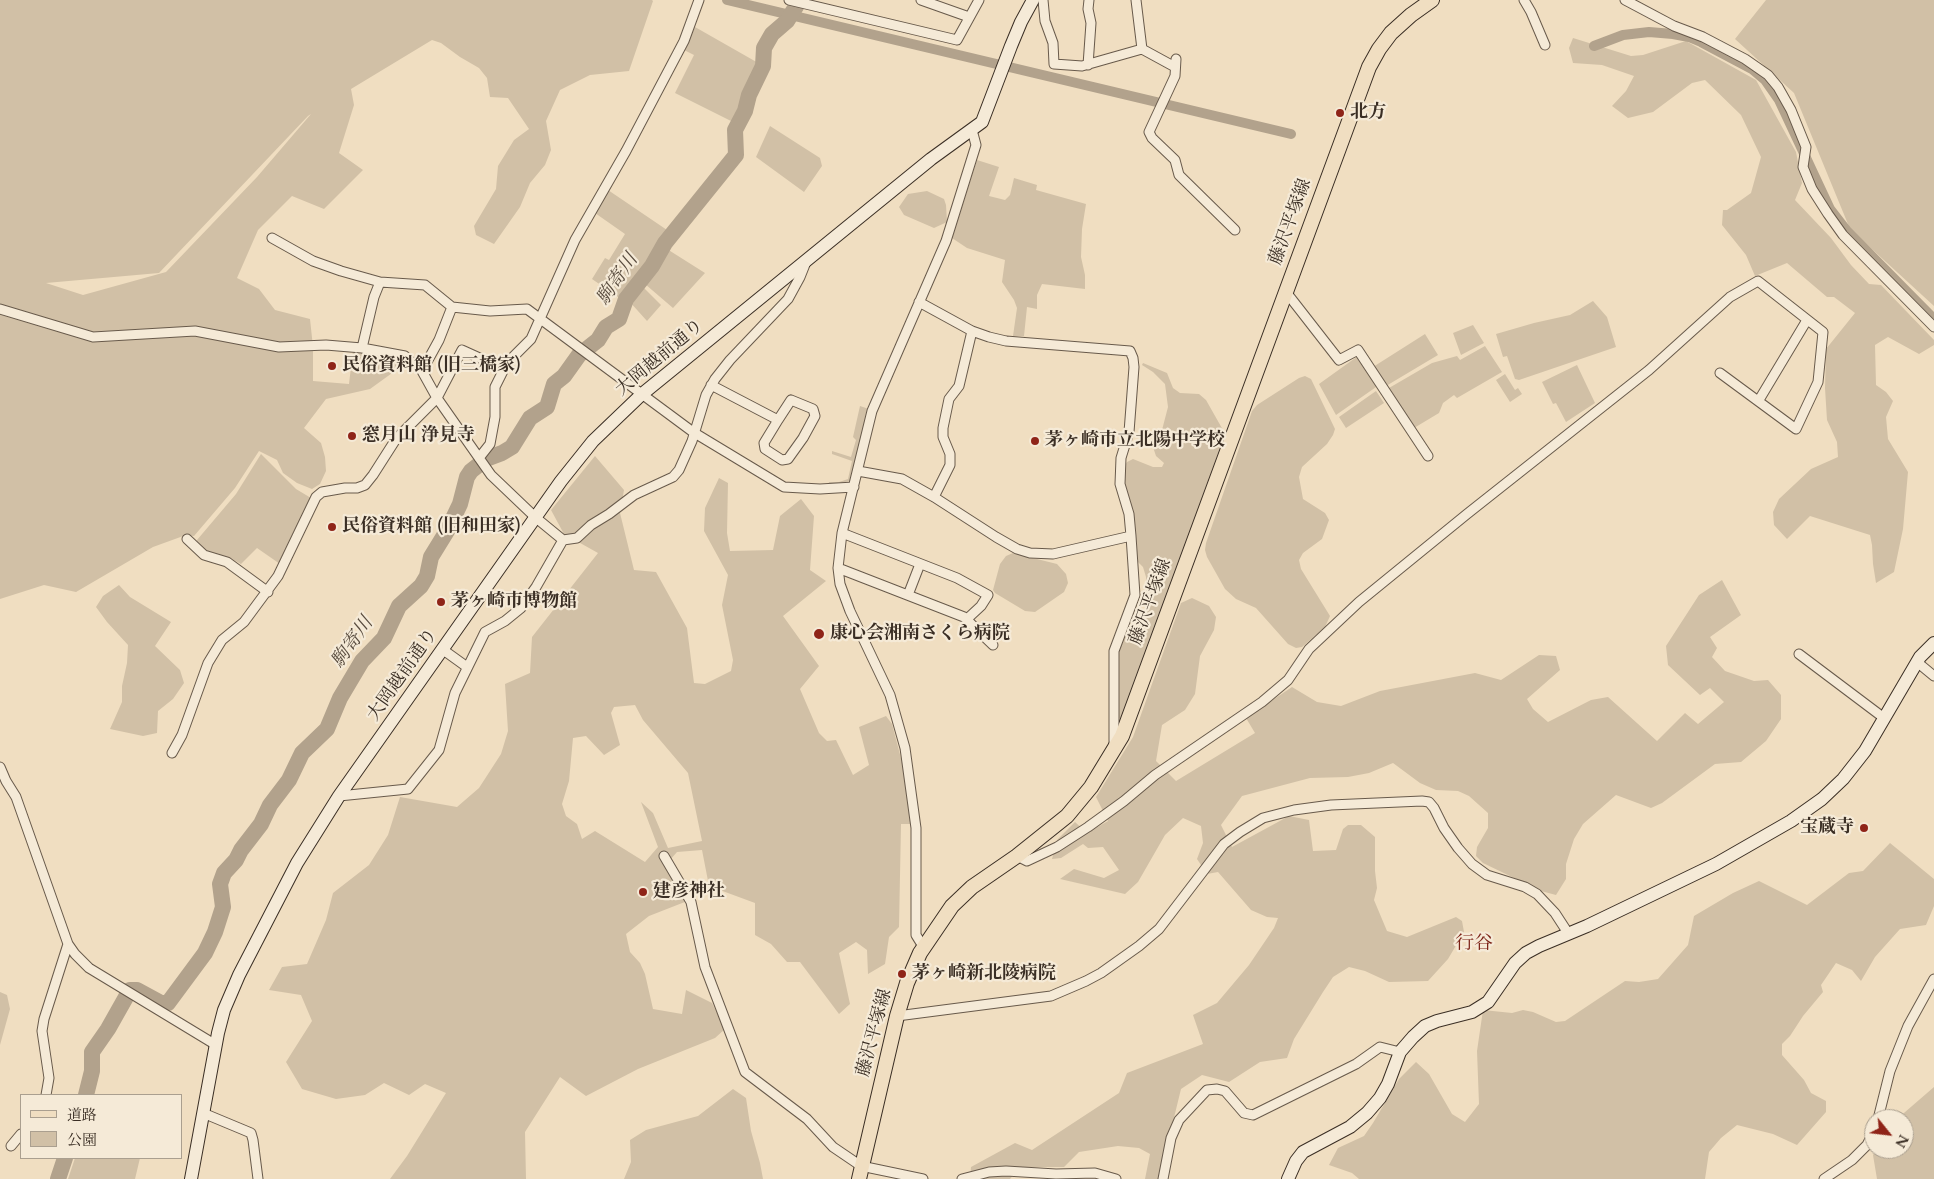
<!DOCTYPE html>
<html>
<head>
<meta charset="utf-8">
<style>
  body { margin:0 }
  #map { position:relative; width:1934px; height:1179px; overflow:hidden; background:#f0dec1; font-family:Cardo,"Noto Serif JP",serif }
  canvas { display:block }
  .legend { position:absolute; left:20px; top:1094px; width:162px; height:65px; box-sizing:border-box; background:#f5ead7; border:1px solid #aa9f8f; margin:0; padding:6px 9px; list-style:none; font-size:15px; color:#3a2e24 }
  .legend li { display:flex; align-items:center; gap:10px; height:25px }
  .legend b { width:25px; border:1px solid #aa9f8f }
  .north { position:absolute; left:1864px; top:1109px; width:50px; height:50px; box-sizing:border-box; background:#f5ead7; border:1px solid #aa9f8f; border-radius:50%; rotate:119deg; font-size:14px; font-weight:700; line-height:20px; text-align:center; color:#3a2e24 }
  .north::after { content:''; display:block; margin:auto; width:18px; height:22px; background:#8f2418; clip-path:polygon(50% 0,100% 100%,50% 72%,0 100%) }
</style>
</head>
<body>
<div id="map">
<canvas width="1934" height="1179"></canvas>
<ul class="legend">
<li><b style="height:6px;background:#f0dec1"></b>道路</li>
<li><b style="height:14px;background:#d1c0a6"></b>公園</li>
</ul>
<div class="north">N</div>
</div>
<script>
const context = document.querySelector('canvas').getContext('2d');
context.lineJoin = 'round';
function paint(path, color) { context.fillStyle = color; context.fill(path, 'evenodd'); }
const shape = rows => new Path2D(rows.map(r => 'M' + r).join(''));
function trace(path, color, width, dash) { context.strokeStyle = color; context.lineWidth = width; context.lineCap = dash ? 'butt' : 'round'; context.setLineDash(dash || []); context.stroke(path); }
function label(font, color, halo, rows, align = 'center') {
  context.font = font + ' Cardo,"Noto Serif JP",serif'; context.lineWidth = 4.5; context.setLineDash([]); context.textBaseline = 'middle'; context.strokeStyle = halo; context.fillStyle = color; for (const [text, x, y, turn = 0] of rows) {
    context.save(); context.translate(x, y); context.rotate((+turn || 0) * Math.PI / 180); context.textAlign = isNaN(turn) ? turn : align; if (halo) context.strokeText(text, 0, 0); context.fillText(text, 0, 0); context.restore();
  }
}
paint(shape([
  [0,0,652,0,653,1,629,71,590,75,560,90,546,121,551,150,545,165,530,183,520,207,494,244,476,235,474,226,496,189,498,166,514,140,529,129,508,98,490,97,487,78,479,68,460,57,441,43,432,40,351,89,354,105,339,153,363,170,324,209,292,196,258,230,237,278,259,289,275,310,310,319,313,347,313,381,349,384,353,350,396,357,406,363,370,389,326,399,304,428,321,443,325,457,326,471,320,484,312,489,297,483,283,473,277,460,259,451,235,488,194,536,186,535,153,547,76,592,44,585,0,599],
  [311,114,257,177,166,272,83,295,46,283,159,273,308,116],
  [1766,0,1934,0,1934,306,1850,229,1794,93,1735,39],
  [695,27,760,64,745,95,741,110,735,123,675,93,694,55,684,50],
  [1573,38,1631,56,1643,55,1686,41,1756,80,1796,152,1802,183,1795,200,1831,238,1851,265,1869,284,1881,285,1934,340,1934,345,1919,354,1888,337,1875,345,1876,385,1886,392,1893,401,1886,417,1888,439,1908,472,1903,529,1894,572,1876,583,1873,564,1872,545,1870,535,1810,516,1787,539,1774,525,1773,512,1779,499,1811,469,1838,457,1837,442,1827,420,1825,388,1826,349,1855,313,1834,297,1827,297,1787,263,1755,276,1746,255,1722,225,1723,210,1727,210,1751,193,1761,157,1741,115,1705,80,1692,83,1653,112,1628,118,1612,106,1626,91,1634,76,1602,65,1573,63,1569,48],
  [770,126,820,158,822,166,804,192,756,157],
  [977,160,999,167,989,196,1005,200,1010,195,1014,178,1037,185,1036,190,1086,204,1082,229,1081,257,1085,275,1085,289,1042,284,1037,295,1037,309,1027,307,1024,336,1013,336,1017,308,1014,300,1002,282,1005,260,967,248,952,238],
  [608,190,667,230,660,240,648,264,621,299,592,279,605,258,609,260,625,234,595,213],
  [927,191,944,199,946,205,947,222,934,228,904,215,899,207,908,194],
  [667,249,705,273,673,308,645,284,661,261],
  [642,286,661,305,647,321,629,301],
  [1593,301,1607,317,1616,347,1519,380,1515,379,1507,356,1503,357,1496,334,1534,323,1570,315],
  [1473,325,1484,343,1461,355,1453,333],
  [1425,334,1438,355,1386,386,1373,367],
  [1485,346,1502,372,1457,398,1454,395,1443,403,1439,413,1414,428,1389,388,1432,363,1457,356,1460,360],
  [1358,356,1379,385,1336,415,1319,384],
  [1143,363,1167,373,1173,388,1180,393,1199,394,1206,400,1223,430,1224,437,1123,715,1119,719,1115,719,1116,657,1130,626,1140,624,1146,614,1146,577,1143,567,1136,560,1135,522,1123,478,1124,467,1127,462,1133,459,1153,467,1162,467,1164,463,1156,456,1153,447,1162,430,1168,407,1165,384,1153,372,1142,365],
  [1577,365,1595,403,1566,422,1556,403,1553,404,1542,382],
  [1505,374,1515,390,1518,388,1522,394,1510,402,1496,380],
  [1305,376,1311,379,1335,429,1333,435,1327,444,1302,467,1299,477,1303,499,1325,513,1329,520,1322,539,1303,553,1299,560,1301,569,1330,616,1325,627,1302,647,1296,648,1288,644,1256,608,1236,599,1225,589,1207,557,1205,550,1206,543,1252,411,1257,405,1299,378],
  [1376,391,1384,403,1346,428,1339,417],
  [860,406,869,409,850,483,828,485,829,482,839,482,848,479,852,461,832,454,832,451,851,457,856,440,853,437],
  [261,454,296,489,311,498,280,564,257,548,241,564,232,559,206,551,196,543,197,540,236,494],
  [595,456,624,490,620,513,634,570,656,572,687,628,694,683,705,684,731,671,733,660,722,605,728,575,704,531,705,508,719,478,728,483,727,533,730,551,773,550,780,516,801,499,814,516,810,570,826,581,783,616,819,666,800,689,819,733,827,741,836,740,853,775,869,765,859,727,886,716,892,724,903,766,912,824,901,824,899,927,889,937,885,964,868,974,867,950,856,942,839,953,850,1004,839,1014,800,962,787,962,771,944,755,935,755,903,709,886,702,850,677,852,670,860,695,898,649,916,626,934,630,952,640,963,645,974,653,1009,682,1014,686,990,712,1003,725,1029,715,1038,638,1069,586,1096,560,1077,525,1132,526,1179,390,1179,407,1156,446,1093,425,1084,409,1095,384,1083,365,1095,336,1099,302,1089,286,1062,312,1021,301,995,269,990,282,967,307,964,326,920,333,893,369,865,388,835,400,797,457,807,479,788,501,754,508,731,505,684,530,673,532,637,598,553,564,534,551,510],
  [635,705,643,720,688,773,702,841,668,848,653,813,641,802,658,847,645,862,595,831,582,839,577,824,566,816,562,804,569,781,573,738,586,736,604,755,620,745,611,713,614,707],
  [1013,553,1057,564,1066,574,1068,583,1064,592,1035,612,1025,611,995,593,993,590,1000,564,1006,556],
  [1722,580,1741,615,1710,637,1717,648,1712,657,1725,671,1754,681,1768,680,1781,695,1781,719,1766,741,1741,762,1715,764,1662,803,1651,808,1616,795,1583,824,1574,839,1566,864,1566,879,1556,895,1541,891,1483,863,1476,856,1477,847,1488,828,1488,813,1469,796,1458,791,1436,790,1420,783,1393,763,1369,773,1348,777,1310,778,1242,796,1221,825,1232,847,1289,816,1309,820,1313,851,1336,850,1343,829,1348,825,1361,825,1375,837,1375,871,1377,888,1374,900,1387,931,1407,937,1456,917,1462,921,1464,932,1448,959,1428,981,1389,982,1365,971,1349,967,1333,977,1323,992,1294,1039,1287,1058,1260,1062,1229,1082,1202,1075,1181,1089,1159,1179,1145,1179,1150,1154,1139,1148,1118,1146,1079,1152,1064,1167,1020,1167,1010,1179,970,1179,971,1167,1015,1143,1032,1150,1119,1093,1127,1073,1203,1044,1193,1015,1217,1003,1249,965,1274,928,1278,918,1267,917,1251,910,1218,872,1207,874,1197,859,1203,843,1201,826,1183,818,1165,835,1138,882,1125,894,1060,879,1074,869,1104,878,1119,870,1103,847,1088,848,1083,844,1061,858,1052,859,1057,840,1075,822,1087,833,1108,821,1096,797,1133,737,1181,603,1192,598,1209,606,1216,617,1214,630,1200,656,1195,694,1185,710,1162,725,1156,761,1176,781,1255,733,1246,718,1292,687,1317,702,1341,706,1380,691,1475,673,1501,680,1539,655,1556,656,1560,670,1527,699,1533,709,1548,722,1591,700,1608,697,1657,741,1685,713,1698,724,1724,702,1710,688,1700,695,1668,665,1666,646,1699,595],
  [119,585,130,597,171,622,155,646,180,670,184,683,173,699,158,711,157,733,143,736,110,729,122,702,122,686,127,663,128,645,107,622,96,607,103,596],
  [1890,843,1934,879,1934,906,1926,925,1900,929,1875,957,1861,981,1852,970,1836,963,1821,985,1823,992,1803,1016,1790,1036,1782,1044,1782,1055,1804,1080,1811,1093,1826,1101,1826,1112,1797,1145,1773,1134,1737,1125,1721,1138,1709,1152,1705,1179,1359,1179,1352,1173,1329,1165,1338,1148,1364,1136,1373,1123,1399,1079,1416,1062,1429,1074,1452,1114,1465,1122,1479,1104,1477,1051,1483,1010,1512,1013,1523,1010,1533,1012,1556,1022,1565,1021,1625,981,1639,982,1658,979,1688,945,1694,916,1733,893,1759,881,1807,905,1849,873,1863,871],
  [0,992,7,995,10,1009,0,1045],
  [1934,1087,1934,1179,1877,1179,1873,1155,1877,1149,1904,1149,1904,1119,1897,1119],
  [733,1089,746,1098,751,1131,760,1163,763,1179,624,1179,631,1162,630,1140,646,1130,698,1116],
  [75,1158,140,1158,135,1179,68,1179]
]), '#d1c0a6');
trace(shape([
  [727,0,1291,134],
  [1594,46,1623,35,1649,32,1673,34,1689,37,1701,42,1752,69,1765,80,1779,100,1830,209,1847,231,1934,319]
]), '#b2a28c', 10);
trace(shape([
  [86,1095,92,1071,92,1052,108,1029,130,990,137,990,161,1003,168,1003,205,953,215,932,223,907,220,884,224,873,236,860,241,850,261,824,270,805,289,780,302,753,327,729,340,698,362,661,384,638,399,606,421,586,427,576,431,557,447,531,460,504,467,477,471,471,486,459,502,453,512,447,530,418,547,407,554,384,564,376,579,355,598,340,606,327,619,319,626,299,652,266,665,243,736,155,735,130,745,111,749,95,763,66,764,48,772,34,787,21,800,0],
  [58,1179,65,1158]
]), '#b2a28c', 16);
const street = shape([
  [789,0,957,40,979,0],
  [921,0,969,17],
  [1043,0,1045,21,1053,43,1054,64,1082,66,1142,49,1175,67],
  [1136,0,1142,49],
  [1524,0,1531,12,1545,45],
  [1625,0,1674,26,1703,37,1745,59,1768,75,1778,87,1791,110,1806,147,1803,167,1812,189,1828,214,1843,235,1934,327],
  [1176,59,1175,76,1149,132,1152,138,1175,160,1179,175,1235,230],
  [1088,65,1091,23,1088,9,1089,0],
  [272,238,313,261,341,271,380,282,425,285,452,307],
  [1286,292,1339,360,1358,350,1428,456],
  [0,309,93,337,195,331,279,347,326,345,362,348,405,356,422,371,437,398,491,475,535,517,563,540],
  [362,348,374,297,380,282],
  [422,371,439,340,452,307,490,311,527,309,693,432,784,487,820,489,854,487],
  [711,385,778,420,791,400,813,409,815,416,803,438,788,459,782,460,765,449,764,443,778,420],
  [1759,400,1807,320],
  [479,458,490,444,495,417,495,387,507,363,531,339,575,240,626,151,684,41,699,0],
  [858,471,902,479,934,497,996,537,1017,549,1030,553,1053,554,1131,536,1129,514,1120,484,1121,458,1129,432,1134,367,1133,358,1130,351,1006,341,989,337,972,331,919,302],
  [934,497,950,465,950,454,943,437,943,428,949,399,959,386,972,331],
  [842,533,957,578,988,595,981,606,967,619],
  [187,539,204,555,227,562,268,592],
  [838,568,964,617,993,645],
  [908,595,920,564],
  [442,649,467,667],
  [1799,654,1884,718],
  [1917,662,1934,676],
  [1114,747,1114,651,1135,595,1131,536],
  [172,753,182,735,208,663,222,640,244,622,278,576,316,497,322,492,345,488,357,488,365,485,373,475,396,439,437,398,462,350,504,369],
  [0,767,6,781,16,797,68,944,75,954,89,968,216,1045],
  [339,796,408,789,439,750,455,693,485,632,505,621,521,608,536,587,563,540,577,538,591,525,609,514,634,495,673,477,679,470,692,441,706,395,715,379,730,360,788,299,800,277,806,262],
  [664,856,691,902,705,967,745,1072,807,1119,833,1147,861,1166,923,1179],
  [1017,856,1027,861,1057,847,1088,827,1124,801,1155,775,1262,702,1288,680,1309,649,1359,602,1467,514,1649,370,1730,297,1758,281,1823,332,1818,382,1796,429,1720,373],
  [924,948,916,935,916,828,905,748,890,695,850,611,840,584,838,568,842,533,872,411,946,241,976,145,972,130],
  [897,1016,1051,996,1086,981,1101,973,1139,946,1159,929,1224,844,1240,832,1263,818,1294,810,1331,805,1422,801,1429,802,1434,808,1444,828,1458,848,1472,864,1487,875,1525,887,1537,894,1555,913,1568,933],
  [46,1095,49,1078,42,1031,44,1019,68,944],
  [203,1113,251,1133,253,1140,258,1179],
  [1878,1119,1890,1071,1908,1026,1934,979],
  [11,1146,21,1134],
  [962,1179,989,1172,1006,1171,1056,1174,1095,1173,1116,1179],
  [1163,1179,1171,1138,1179,1120,1207,1090,1217,1089,1225,1091,1244,1113,1253,1115,1356,1064,1380,1047,1400,1052],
  [1824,1179,1852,1160,1867,1145,1874,1131]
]);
const secondary = shape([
  [191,1179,218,1033,224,1010,239,975,297,863,339,796,561,481,593,441,641,395,931,159,982,122,1011,46,1021,22,1033,0],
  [1288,1179,1296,1161,1303,1152,1350,1127,1367,1113,1380,1098,1388,1084,1400,1052,1413,1037,1425,1026,1437,1021,1472,1012,1488,1002,1515,963,1526,953,1539,946,1587,926,1716,864,1791,821,1822,799,1843,779,1865,751,1920,657,1934,643]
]);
const primary = shape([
  [859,1179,897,1016,907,983,920,953,952,906,972,887,1017,856,1067,816,1091,787,1122,736,1369,67,1379,49,1391,33,1411,15,1432,0]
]);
trace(street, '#685a4b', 11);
trace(secondary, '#3a2e24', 14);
trace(primary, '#3a2e24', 16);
trace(street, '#f5ead7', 9);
trace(secondary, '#f5ead7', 12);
trace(primary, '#f0dec1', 14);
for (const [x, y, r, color] of [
  [1340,113,5,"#8f2418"],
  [332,366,5,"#8f2418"],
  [352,436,5,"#8f2418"],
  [1035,441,5,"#8f2418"],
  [332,527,5,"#8f2418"],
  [441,602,5,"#8f2418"],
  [819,634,6,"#8f2418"],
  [1864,828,5,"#8f2418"],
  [643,892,5,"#8f2418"],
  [902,974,5,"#8f2418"]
]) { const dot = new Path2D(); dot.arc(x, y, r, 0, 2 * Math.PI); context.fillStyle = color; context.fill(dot); trace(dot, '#f5ead7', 2); }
label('bold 18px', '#3a2e24', '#f5ead7', [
  ["北方",1350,113],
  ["民俗資料館 (旧三橋家)",342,366],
  ["窓月山 浄見寺",362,436],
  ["茅ヶ崎市立北陽中学校",1045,441],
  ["民俗資料館 (旧和田家)",342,527],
  ["茅ヶ崎市博物館",451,602],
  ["康心会湘南さくら病院",830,634],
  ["宝蔵寺",1854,828,"right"],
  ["建彦神社",653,892],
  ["茅ヶ崎新北陵病院",912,974]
], 'left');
label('18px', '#3a2e24', '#f5ead7', [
  ["藤沢平塚線",1291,222,-70],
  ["大岡越前通り",660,358,-40],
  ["藤沢平塚線",1151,602,-70],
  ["大岡越前通り",403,675,-55],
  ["藤沢平塚線",875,1033,-75]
]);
label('italic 19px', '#584b3e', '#f5ead7', [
  ["駒寄川",618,280,-56],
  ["駒寄川",353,643,-55]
]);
label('19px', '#7a1f14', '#f5ead7', [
  ["行谷",1474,945]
]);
</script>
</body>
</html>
